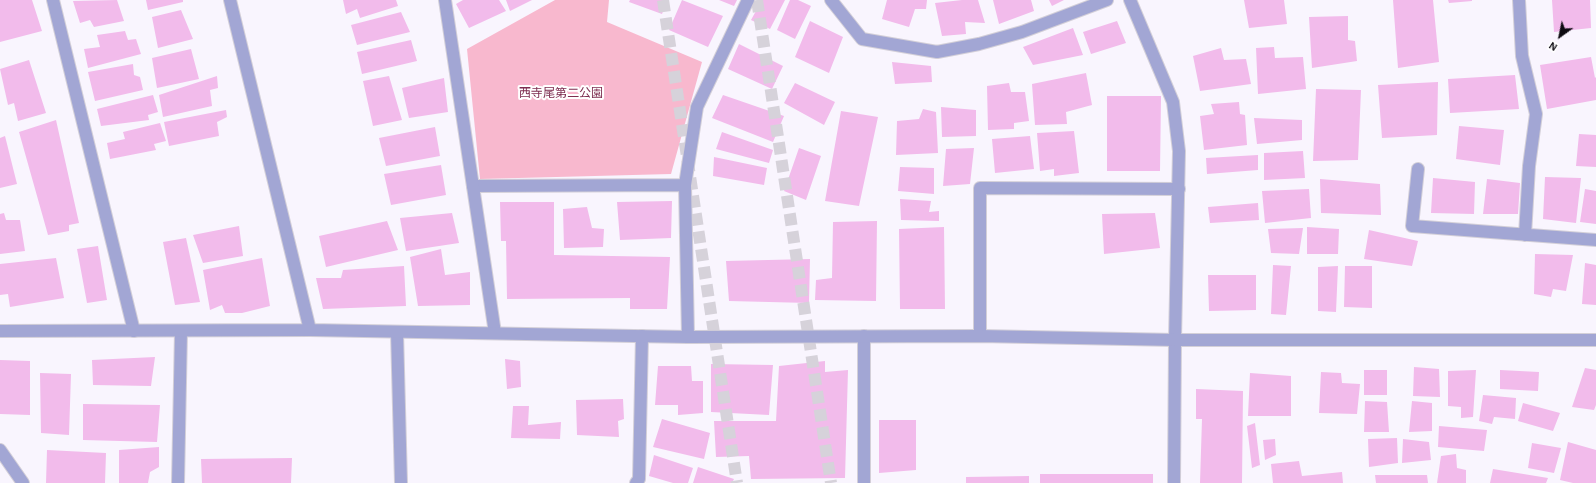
<!DOCTYPE html>
<html>
<head>
<meta charset="utf-8">
<style>
  body { margin:0 }
  #map { position:relative; width:1596px; height:483px; overflow:hidden; background:#f9f5fe; font-family:"Alegreya Sans",sans-serif }
  canvas { display:block }
  .north { position:absolute; left:1540px; top:16px; width:40px; height:40px; -webkit-text-stroke:3px #fff; paint-order:stroke; rotate:213deg; font-size:11px; font-weight:700; line-height:16px; text-align:center; color:#0d0a11 }
  .north::after { content:''; display:block; margin:auto; width:14px; height:18px; background:#0d0a11; clip-path:polygon(50% 0,100% 100%,50% 72%,0 100%) }
</style>
</head>
<body>
<div id="map">
<canvas width="1596" height="483"></canvas>
<div class="north">N</div>
</div>
<script>
const context = document.querySelector('canvas').getContext('2d');
context.lineJoin = 'round';
function paint(path, color) { context.fillStyle = color; context.fill(path, 'evenodd'); }
const shape = rows => new Path2D(rows.map(r => 'M' + r).join(''));
function trace(path, color, width, dash) { context.strokeStyle = color; context.lineWidth = width; context.lineCap = dash ? 'butt' : 'round'; context.setLineDash(dash || []); context.stroke(path); }
function label(font, color, halo, rows, align = 'center') {
  context.font = font + ' "Alegreya Sans","Noto Sans JP",sans-serif'; context.lineWidth = 4; context.setLineDash([]); context.textBaseline = 'middle'; context.strokeStyle = halo; context.fillStyle = color; for (const [text, x, y, turn = 0] of rows) {
    context.save(); context.translate(x, y); context.rotate((+turn || 0) * Math.PI / 180); context.textAlign = isNaN(turn) ? turn : align; if (halo) context.strokeText(text, 0, 0); context.fillText(text, 0, 0); context.restore();
  }
}
paint(shape([
  [555,0,609,0,607,22,702,62,671,174,480,179,467,49]
]), '#f8b8ce');
paint(shape([
  [0,0,32,0,42,31,0,42],
  [117,0,124,21,94,27,90,20,80,23,73,1],
  [146,0,183,0,183,2,148,10],
  [343,0,396,0,398,6,360,18,357,9,346,14],
  [463,0,499,0,506,11,469,28,456,4],
  [506,0,532,0,510,11],
  [630,0,667,0,662,14,629,2],
  [682,0,723,16,708,47,669,30],
  [719,0,737,0,734,6],
  [762,0,785,0,770,29,751,20],
  [790,0,798,0,811,6,795,39,777,30],
  [887,0,927,0,926,9,915,9,909,27,882,19],
  [962,0,978,0,985,23,965,22,966,34,942,36,935,3],
  [993,0,1031,0,1034,11,999,24],
  [1049,0,1064,0,1052,6],
  [1244,0,1284,0,1287,24,1249,28],
  [1393,0,1433,0,1439,62,1398,68],
  [1448,0,1472,0,1472,1,1449,3],
  [1552,0,1590,0,1591,28,1554,32],
  [181,10,193,39,158,48,152,17],
  [401,12,410,32,357,45,351,25],
  [1348,16,1348,40,1355,41,1357,61,1312,68,1309,17],
  [810,21,843,37,829,73,795,57],
  [1117,21,1126,43,1091,54,1083,32],
  [1073,28,1083,55,1033,65,1023,47],
  [125,31,128,40,136,39,141,54,88,68,84,49,100,47,97,35],
  [411,40,417,61,362,74,357,52],
  [739,44,783,66,772,89,728,69],
  [1274,47,1275,58,1303,57,1306,89,1258,94,1256,48],
  [1221,48,1224,60,1246,59,1251,84,1200,91,1193,56],
  [191,49,199,79,157,88,152,58],
  [1591,57,1595,78,1596,77,1596,100,1547,109,1540,65],
  [29,60,46,113,18,121,14,103,8,105,0,69],
  [892,62,931,66,932,82,895,84],
  [133,64,134,75,140,77,143,90,95,101,88,72],
  [1086,73,1092,105,1066,112,1067,124,1035,125,1032,84],
  [1515,75,1519,109,1450,113,1448,79],
  [217,76,218,88,210,90,212,106,163,117,159,95],
  [389,76,402,120,373,126,363,81],
  [444,78,448,112,409,118,402,88],
  [1438,82,1437,135,1382,138,1378,85],
  [795,83,835,102,824,125,784,103],
  [1009,83,1011,92,1025,92,1029,121,1014,123,1014,129,988,130,987,86],
  [1316,89,1361,90,1358,160,1313,161],
  [153,95,158,112,148,115,149,120,101,126,97,109],
  [723,95,784,116,773,142,712,118],
  [1107,96,1161,96,1160,171,1107,171],
  [1239,102,1240,114,1245,115,1247,145,1204,150,1200,116,1214,114,1211,104],
  [941,107,976,110,976,136,942,137],
  [923,109,936,112,938,153,896,155,897,121,919,119],
  [226,110,227,117,217,122,219,136,169,146,164,122],
  [841,111,878,117,859,206,825,201],
  [1254,118,1302,120,1302,140,1257,144],
  [56,120,79,223,69,225,69,231,48,235,19,132],
  [160,123,166,141,154,144,156,150,110,159,107,143,125,139,123,132],
  [1459,126,1504,130,1500,165,1456,159],
  [435,127,440,156,386,166,379,138],
  [1074,131,1079,173,1054,176,1054,169,1040,171,1037,133],
  [722,132,773,150,769,163,716,149],
  [1579,134,1596,135,1596,167,1576,166],
  [5,136,17,184,0,188,0,138],
  [1030,136,1034,169,995,173,992,139],
  [799,148,821,156,806,200,784,191],
  [974,148,970,184,943,186,946,149],
  [1303,151,1305,178,1264,180,1264,153],
  [1258,155,1258,170,1207,174,1206,158],
  [714,157,767,168,764,185,713,176],
  [441,165,446,195,391,205,384,174],
  [900,167,934,168,934,194,898,191],
  [1545,177,1581,178,1576,223,1543,219],
  [1433,178,1475,182,1474,214,1431,213],
  [1320,179,1380,184,1381,215,1321,213],
  [1487,179,1520,183,1518,214,1483,214],
  [1309,189,1311,218,1265,223,1262,191],
  [1585,189,1596,191,1596,224,1580,222],
  [900,199,931,201,929,212,939,211,939,221,901,220],
  [672,201,671,238,620,240,617,202],
  [500,202,554,202,554,255,670,257,667,309,630,309,630,298,507,299,506,241,501,241],
  [1258,203,1259,220,1210,223,1208,207],
  [587,207,592,228,604,229,603,247,564,248,563,209],
  [4,213,6,220,20,220,25,251,0,254,0,214],
  [452,213,459,243,406,251,400,218],
  [1155,213,1160,248,1104,254,1102,214],
  [387,221,398,250,326,267,319,236],
  [877,221,876,301,815,300,816,280,832,278,833,222],
  [239,226,243,256,203,263,193,235],
  [944,227,945,309,900,309,899,229],
  [1307,227,1339,229,1338,254,1307,254],
  [1303,228,1299,254,1271,253,1268,229],
  [1369,230,1418,241,1412,266,1364,259],
  [186,238,200,302,175,305,163,242],
  [98,246,107,300,87,303,77,249],
  [441,249,445,275,470,272,470,305,418,306,410,257],
  [1535,254,1573,255,1566,291,1553,289,1551,297,1534,294],
  [56,258,64,298,10,307,8,294,0,295,0,264],
  [262,258,270,306,242,313,225,313,222,305,210,310,203,270],
  [810,259,809,303,729,301,726,261],
  [1585,263,1596,265,1596,305,1582,304],
  [1273,265,1291,266,1286,315,1271,314],
  [404,266,406,306,323,309,316,278,341,278,343,270],
  [1338,266,1336,312,1318,311,1318,267],
  [1345,266,1372,266,1372,308,1344,307],
  [1208,275,1256,275,1256,310,1209,311],
  [155,357,151,386,93,385,92,360],
  [505,359,520,361,521,387,507,389],
  [0,360,30,361,30,415,0,414],
  [825,361,825,372,848,370,845,478,751,479,749,456,716,457,714,421,776,421,779,366],
  [711,364,773,365,769,415,711,412],
  [658,366,691,366,692,381,703,381,703,413,678,415,678,405,655,405],
  [1414,367,1439,369,1440,397,1413,396],
  [1585,368,1596,370,1596,405,1594,410,1572,407],
  [1364,370,1387,370,1387,395,1364,395],
  [1476,370,1473,417,1461,418,1461,407,1448,406,1448,371],
  [1500,370,1539,372,1538,391,1500,389],
  [1321,372,1341,373,1342,383,1360,384,1357,414,1319,413],
  [40,373,71,374,69,435,41,433],
  [1250,373,1291,376,1291,416,1248,416],
  [1196,389,1243,391,1242,483,1200,483,1202,419,1196,419],
  [1483,395,1516,398,1515,419,1494,417,1492,424,1479,421],
  [623,399,624,419,618,421,619,437,577,435,576,400],
  [1365,401,1387,402,1389,432,1364,432],
  [1412,401,1432,403,1432,431,1409,432],
  [1523,403,1560,413,1553,431,1518,421],
  [83,404,160,405,157,442,83,440],
  [513,406,529,406,528,425,561,422,560,439,511,438],
  [662,419,710,433,704,459,653,447],
  [879,420,916,420,916,470,879,473],
  [1255,423,1260,465,1252,468,1247,426],
  [1439,426,1487,430,1484,451,1438,447],
  [1397,438,1398,463,1369,467,1368,439],
  [1275,439,1276,455,1265,460,1263,440],
  [1403,439,1429,442,1431,460,1402,463],
  [1568,442,1596,450,1596,483,1573,483,1560,480],
  [1532,443,1561,448,1554,473,1528,468],
  [159,447,159,467,150,472,148,483,119,483,119,450],
  [47,450,106,453,105,483,46,483],
  [1456,454,1457,468,1466,470,1466,483,1437,483,1441,456],
  [654,455,693,468,688,483,673,483,649,476],
  [292,458,291,483,202,483,201,459],
  [1299,461,1302,476,1342,472,1343,483,1273,483,1271,464],
  [698,467,734,479,732,483,693,483],
  [1493,469,1548,478,1546,483,1490,483],
  [1040,474,1153,474,1153,483,1040,483],
  [1375,475,1427,475,1428,483,1376,483],
  [1029,476,1029,483,966,483,966,477]
]), '#f2bbeb');
trace(shape([
  [663,0,737,483],
  [757,0,831,483]
]), '#d6d2da', 12, [12, 6]);
const service = shape([
  [1519,0,1522,56,1536,114,1529,166,1525,235],
  [1418,169,1412,226,1596,240],
  [473,186,685,185],
  [980,336,980,188,1179,189],
  [688,337,685,185,697,107,748,0]
]);
const minor = shape([
  [53,0,134,331],
  [445,0,495,333],
  [831,0,862,39,937,52,979,44,1022,32,1107,0],
  [1130,0,1173,102,1179,151,1175,340,1174,483],
  [397,332,401,483],
  [0,450,23,483],
  [178,483,181,331],
  [636,483,639,479,642,336],
  [864,483,864,336]
]);
const tertiary = shape([
  [230,0,310,330],
  [0,331,310,330,688,337,980,336,1175,340,1596,340]
]);
trace(service, '#d3cfd8', 14);
trace(minor, '#d3cfd8', 14);
trace(tertiary, '#d3cfd8', 14);
trace(service, '#a2a6d4', 12);
trace(minor, '#a2a6d4', 12);
trace(tertiary, '#a2a6d4', 12);
label('12px', '#7d2d50', '#fff', [
  ["西寺尾第二公園",561,93]
]);
</script>
</body>
</html>
